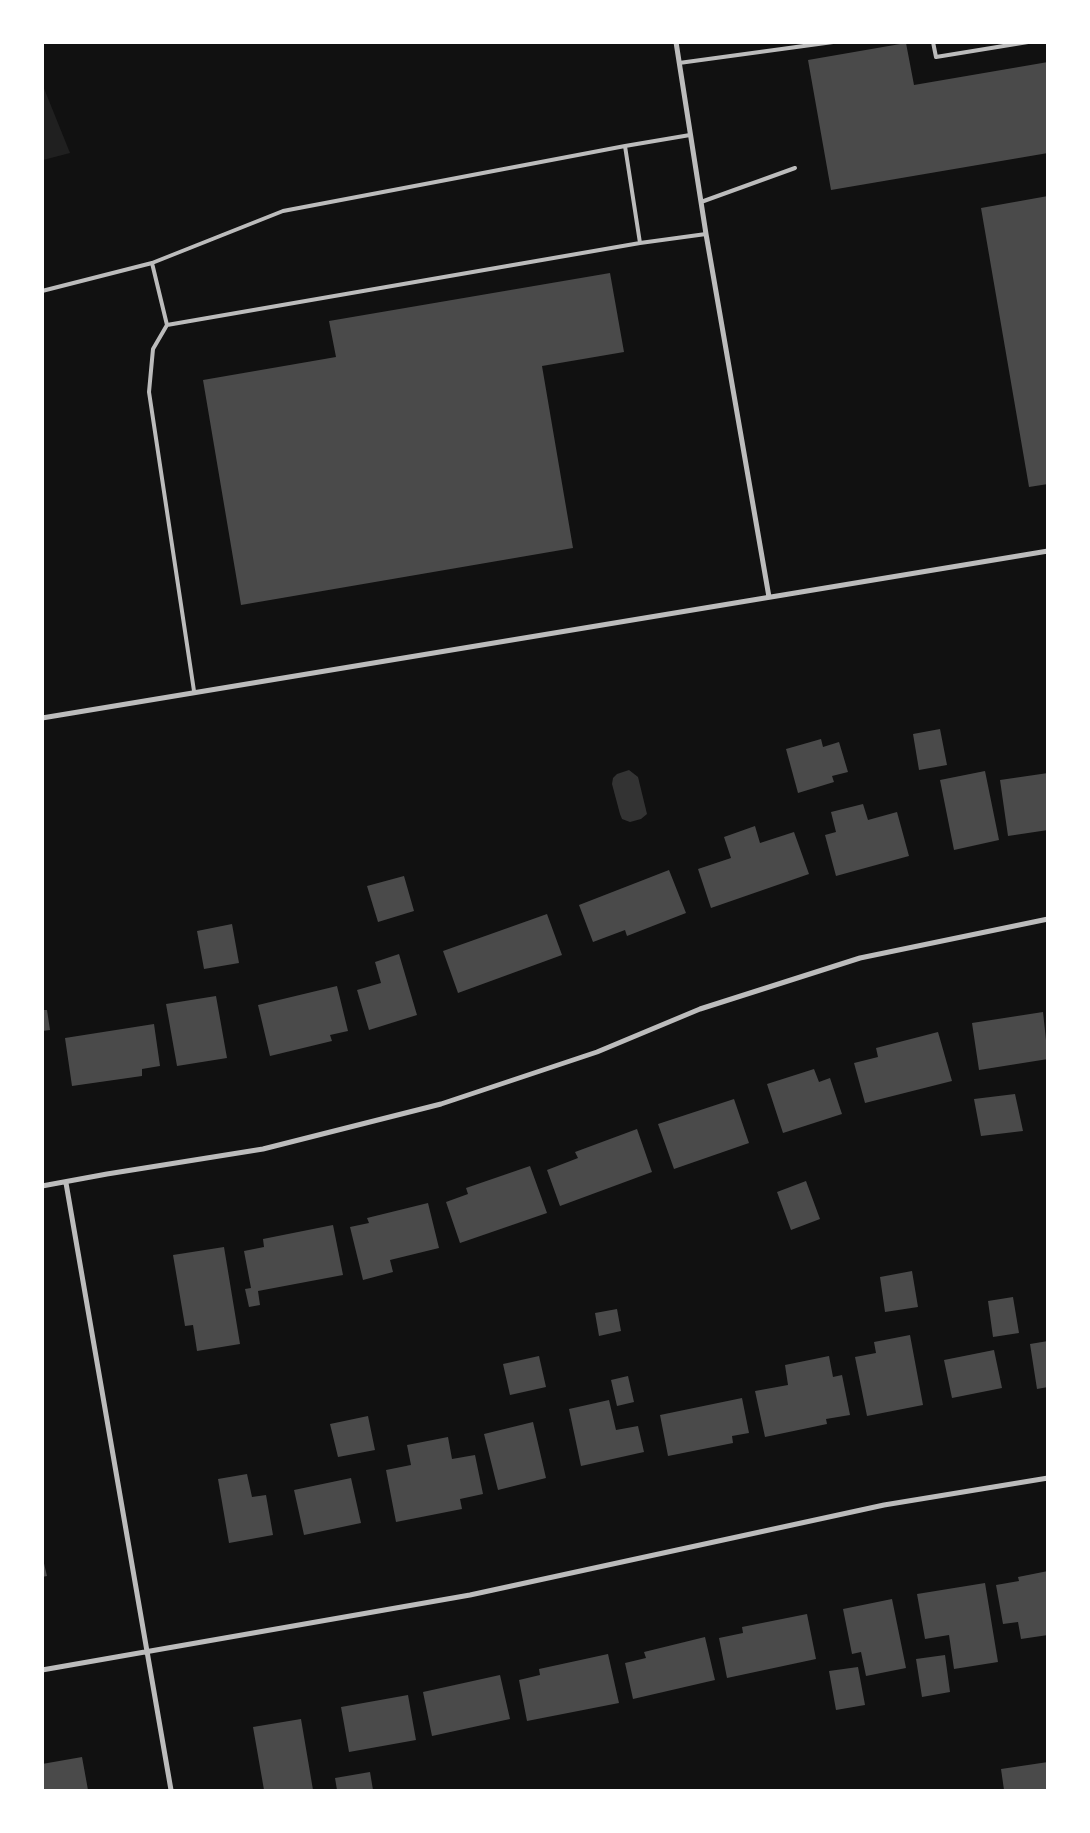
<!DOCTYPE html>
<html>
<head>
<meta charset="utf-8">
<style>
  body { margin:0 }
  #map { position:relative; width:1090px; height:1833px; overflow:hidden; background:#111; font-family:"IBM Plex Serif",serif }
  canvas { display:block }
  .frame { position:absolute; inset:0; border:44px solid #fff; pointer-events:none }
</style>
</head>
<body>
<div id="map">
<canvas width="1090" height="1833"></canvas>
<div class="frame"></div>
</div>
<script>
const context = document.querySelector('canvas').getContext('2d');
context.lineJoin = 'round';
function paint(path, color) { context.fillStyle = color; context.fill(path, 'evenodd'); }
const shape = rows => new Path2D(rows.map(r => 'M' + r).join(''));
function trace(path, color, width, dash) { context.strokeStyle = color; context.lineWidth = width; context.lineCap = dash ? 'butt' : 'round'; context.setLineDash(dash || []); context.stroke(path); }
paint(shape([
  [43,86,70,153,43,160,42,160]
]), '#202020');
paint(shape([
  [629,770,638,777,647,814,641,819,630,822,622,819,620,814,612,784,613,778,617,774]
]), '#333');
paint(shape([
  [906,43,914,85,1048,62,1048,153,831,190,808,60],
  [1048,196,1048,484,1029,487,981,208],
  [610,273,624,352,542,366,573,548,241,605,203,380,336,357,329,321],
  [940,729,947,765,919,770,913,734],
  [821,739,823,747,839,742,848,772,832,776,834,782,798,793,786,749],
  [985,771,999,840,954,850,940,780],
  [1048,773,1048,830,1008,836,1000,780],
  [863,804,868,820,897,812,909,856,836,876,825,835,836,832,831,812],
  [755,826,760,843,794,832,809,874,711,908,698,869,731,858,724,837],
  [669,870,686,913,627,936,625,930,593,942,579,905],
  [404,876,414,911,378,922,367,886],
  [547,914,562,955,458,993,443,951],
  [232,924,239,963,204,969,197,931],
  [399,954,417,1015,369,1030,357,990,381,983,375,962],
  [337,986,348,1031,330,1035,332,1041,270,1056,258,1005],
  [216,996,227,1058,177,1066,166,1004],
  [42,1010,47,1010,50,1030,42,1031],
  [1043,1012,1048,1059,979,1070,972,1023],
  [154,1024,160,1066,142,1069,142,1076,72,1086,65,1038],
  [938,1032,952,1081,865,1103,854,1063,878,1057,876,1048],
  [814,1069,819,1082,830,1078,842,1114,783,1133,767,1084],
  [1015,1094,1023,1131,981,1136,974,1099],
  [734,1099,749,1143,674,1169,658,1124],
  [637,1129,652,1172,560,1206,547,1170,578,1158,575,1152],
  [530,1166,547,1213,460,1243,446,1202,468,1194,466,1188],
  [806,1181,820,1219,791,1230,777,1192],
  [428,1203,439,1248,390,1260,393,1272,363,1280,350,1227,369,1223,367,1218],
  [333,1225,343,1275,258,1291,260,1305,249,1307,245,1289,251,1288,244,1251,264,1247,263,1239],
  [224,1247,240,1344,197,1351,193,1325,185,1326,173,1255],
  [912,1271,918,1307,885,1312,880,1277],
  [1013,1297,1019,1333,993,1337,988,1301],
  [617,1309,621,1331,599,1336,595,1313],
  [910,1335,923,1405,867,1416,855,1357,876,1353,874,1342],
  [1048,1341,1048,1387,1037,1389,1030,1344],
  [994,1350,1002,1388,952,1398,944,1360],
  [539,1356,546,1387,510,1395,503,1364],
  [829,1356,833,1377,842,1375,850,1415,826,1419,827,1424,765,1437,755,1391,788,1385,785,1365],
  [628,1376,634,1402,617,1406,611,1380],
  [742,1398,749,1433,732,1436,733,1443,668,1456,660,1415],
  [609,1400,616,1430,638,1426,644,1452,581,1466,569,1409],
  [368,1416,375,1450,338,1457,330,1424],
  [533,1422,546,1478,498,1490,484,1434],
  [448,1437,452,1459,475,1455,483,1494,460,1499,462,1509,396,1522,386,1470,411,1465,407,1445],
  [247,1474,252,1497,266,1495,273,1535,229,1543,218,1479],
  [351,1478,361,1523,304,1535,294,1490],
  [42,1555,47,1576,42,1577],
  [1048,1571,1048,1635,1021,1639,1018,1622,1003,1624,996,1585,1019,1581,1018,1577],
  [985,1583,998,1662,954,1669,949,1635,925,1639,917,1594],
  [892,1599,906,1668,866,1676,861,1652,852,1654,843,1609],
  [807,1614,816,1659,727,1678,719,1638,743,1633,742,1627],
  [705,1637,715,1680,633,1699,625,1663,646,1658,644,1652],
  [608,1654,619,1703,527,1721,519,1680,540,1675,539,1669],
  [945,1655,950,1692,922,1697,916,1659],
  [858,1667,865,1705,836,1710,829,1671],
  [500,1675,510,1719,432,1736,423,1692],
  [408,1695,416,1740,349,1752,341,1707],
  [301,1719,313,1790,264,1790,253,1727],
  [82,1757,88,1790,44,1790,42,1764],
  [1048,1762,1048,1790,1004,1790,1001,1769],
  [370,1772,373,1790,337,1790,335,1778]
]), '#4a4a4a');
trace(shape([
  [933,42,936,57,1028,42],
  [679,63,833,42],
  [690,135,625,146,640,243,706,234],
  [701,202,795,168],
  [152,263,167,325],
  [42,291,152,263,283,211,625,146],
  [194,691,149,392,153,349,167,325,640,243]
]), '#bcbcbc', 4);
trace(shape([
  [676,42,706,234,769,597],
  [42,718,1048,551],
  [66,1183,171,1790],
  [42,1186,107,1174,263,1149,441,1104,597,1052,700,1009,860,958,1048,919],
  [42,1670,470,1595,884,1505,1048,1478]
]), '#bcbcbc', 5);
</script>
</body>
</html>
